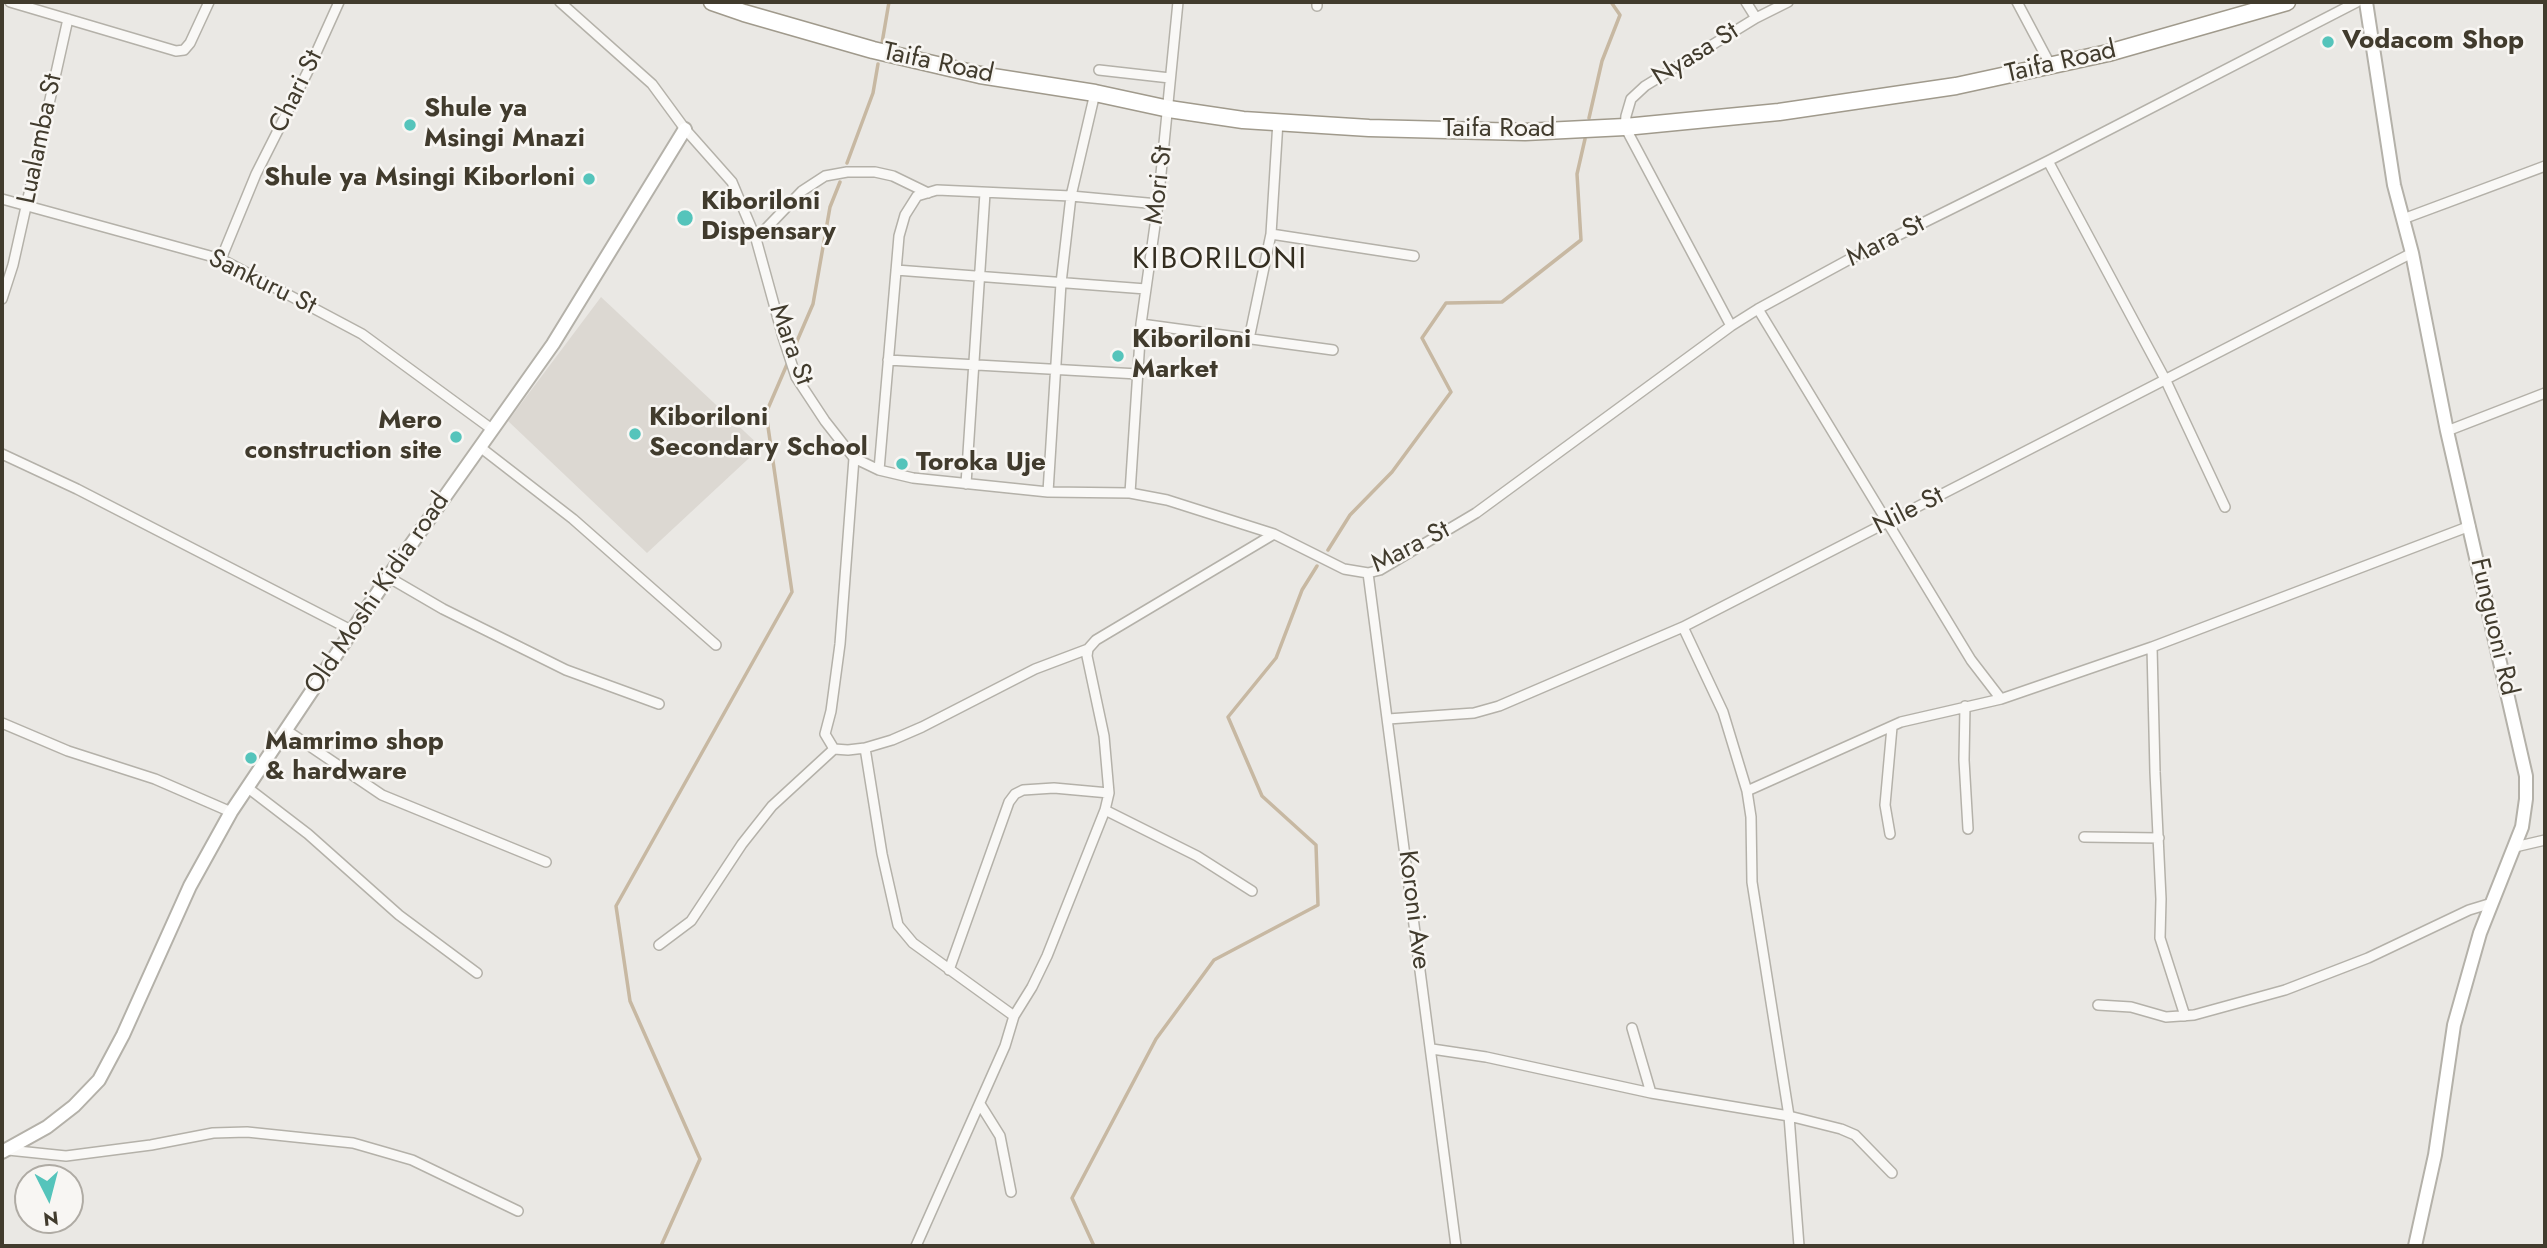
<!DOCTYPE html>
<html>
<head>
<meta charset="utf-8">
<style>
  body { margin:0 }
  #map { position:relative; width:2547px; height:1248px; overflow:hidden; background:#eae8e4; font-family:Jost,sans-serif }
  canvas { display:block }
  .frame { position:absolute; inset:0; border:4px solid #413b2d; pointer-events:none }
  .north { position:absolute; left:14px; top:1164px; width:70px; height:70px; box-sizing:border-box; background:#f8f6f3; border:2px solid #afaba4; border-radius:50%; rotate:174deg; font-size:19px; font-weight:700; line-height:28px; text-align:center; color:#413b2d }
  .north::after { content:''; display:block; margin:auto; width:24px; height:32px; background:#55c4bb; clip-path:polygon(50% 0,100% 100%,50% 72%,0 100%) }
</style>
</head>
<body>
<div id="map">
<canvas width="2547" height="1248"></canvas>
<div class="frame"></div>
<div class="north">N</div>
</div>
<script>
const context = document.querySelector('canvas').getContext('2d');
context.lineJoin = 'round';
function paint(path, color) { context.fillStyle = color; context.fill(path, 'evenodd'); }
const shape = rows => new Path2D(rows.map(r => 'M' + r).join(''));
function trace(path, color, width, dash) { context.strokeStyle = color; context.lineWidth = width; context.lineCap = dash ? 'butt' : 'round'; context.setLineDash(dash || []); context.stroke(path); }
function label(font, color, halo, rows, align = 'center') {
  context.font = font + ' Jost,sans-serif'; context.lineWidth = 5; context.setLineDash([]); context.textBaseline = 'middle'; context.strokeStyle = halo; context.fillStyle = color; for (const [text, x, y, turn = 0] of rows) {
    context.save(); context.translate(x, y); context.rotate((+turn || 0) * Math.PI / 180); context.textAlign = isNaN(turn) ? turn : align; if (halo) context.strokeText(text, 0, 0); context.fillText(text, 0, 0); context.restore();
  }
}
paint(shape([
  [601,297,761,447,647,553,508,421]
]), '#dcd8d2');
trace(shape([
  [882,43,889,2],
  [1589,118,1602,61,1620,15,1611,2],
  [847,163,873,93,878,64],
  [791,355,813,304,830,207,840,182],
  [1328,550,1350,515,1392,472,1451,392,1422,338,1446,303,1502,302,1581,240,1577,174,1585,139],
  [661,1246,700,1159,630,1001,616,906,792,592,766,413,788,362],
  [1094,1246,1072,1198,1156,1039,1214,960,1318,905,1316,845,1262,796,1228,717,1276,658,1302,590,1317,566]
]), '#c7b8a2', 3.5);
const street = shape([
  [10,2,176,51,184,50,190,43,209,2],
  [560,2,652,84,685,129,732,182,756,239,783,337,796,377,825,421,854,458,879,470,913,478,1048,492,1130,493,1167,500,1274,534,1344,569,1368,573,1380,570,1476,513,1731,326,1758,309,1848,260,2048,161,2357,2],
  [1317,2,1317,6],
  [1746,2,1756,18],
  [2017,2,2051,66],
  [1099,70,1170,78],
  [2048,161,2166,381,2225,507],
  [2,199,221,259,362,334,493,430],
  [2403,219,2545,166],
  [1271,234,1414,256],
  [756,239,802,191,825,176,847,172,875,172,893,176,928,193],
  [221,259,256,174,307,73,339,2],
  [896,270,1146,289],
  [2,299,13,265,68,19],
  [1758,309,1971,660,2001,699,2152,647,2470,526],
  [1141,324,1333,350],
  [1731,326,1625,127,1626,116,1631,99,1645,86,1756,18,1788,2],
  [1249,339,1271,234,1278,121],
  [888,360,1138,374],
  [2447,431,2545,393],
  [480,447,573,519,716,645],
  [2,454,77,489,351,630],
  [854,458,840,644,831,711,825,734,834,749,848,750,865,748,892,740,922,727,1035,669,1088,649],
  [879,470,899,236,905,215,917,196,937,190,1071,196,1158,204],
  [966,484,985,193],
  [1048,492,1061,283,1071,196,1095,93],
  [1130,493,1141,324,1158,204,1178,2],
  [1368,573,1456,1246],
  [388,577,443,609,566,670,659,704],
  [1683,627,1723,712,1747,791],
  [2152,647,2155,772,2161,899,2160,938,2185,1016],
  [1965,706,1964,760,1968,829],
  [1388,719,1474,713,1499,706,1683,627,2412,253],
  [2,723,68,751,155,779,231,812],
  [286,730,382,795,546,862],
  [865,748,882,854,898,925,913,943,1014,1016],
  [248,788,308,834,399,915,477,973],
  [1105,810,1197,856,1252,891],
  [1890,834,1885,805,1892,727],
  [2084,837,2159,838],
  [2515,847,2545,840],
  [659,945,691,921,742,844,772,806,834,749],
  [949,970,1009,802,1015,794,1023,790,1054,788,1109,793],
  [2098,1005,2131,1007,2166,1017,2194,1015,2285,990,2368,958,2469,910,2492,903],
  [1632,1028,1651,1093],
  [1432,1049,1486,1057,1651,1093,1789,1116,1841,1129,1855,1135,1892,1173],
  [980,1104,1000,1136,1011,1192],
  [8,1150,66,1156,151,1145,213,1133,247,1132,353,1143,412,1160,518,1211],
  [916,1246,1005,1046,1014,1016,1032,987,1047,956,1105,810,1109,793,1104,736,1087,656,1088,649,1096,640,1274,534],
  [1799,1246,1789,1116,1752,882,1751,817,1747,791,1901,722,2001,699]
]);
const secondary = shape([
  [2366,2,2394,185,2412,253,2447,431,2526,776,2526,799,2522,827,2480,933,2454,1025,2435,1155,2415,1246],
  [2,1152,47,1127,74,1106,99,1080,123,1035,190,886,231,812,388,577,553,344,685,129]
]);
const highway = shape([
  [712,2,744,13,873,50,980,75,1095,93,1169,109,1243,120,1369,128,1525,132,1625,127,1779,112,1956,86,2108,53,2287,2]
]);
trace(street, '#b4b1a9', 12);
trace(secondary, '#b4b1a9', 16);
trace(highway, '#a09a8c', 19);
trace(street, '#f9f8f6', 9);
trace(secondary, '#fff', 12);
trace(highway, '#fff', 16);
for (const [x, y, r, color] of [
  [2328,42,7,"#55c4bb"],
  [410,125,7,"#55c4bb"],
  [589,179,7,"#55c4bb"],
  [685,218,9,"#55c4bb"],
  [1118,356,7,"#55c4bb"],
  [635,434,7,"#55c4bb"],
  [456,437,7,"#55c4bb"],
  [902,464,7,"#55c4bb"],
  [251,758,7,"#55c4bb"]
]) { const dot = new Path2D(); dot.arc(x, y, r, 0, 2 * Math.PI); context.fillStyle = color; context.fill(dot); trace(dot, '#f8f6f3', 2.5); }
label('bold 26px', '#413b2d', '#f8f6f3', [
  ["Vodacom Shop",2342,42],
  ["Shule ya",424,110],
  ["Msingi Mnazi",424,140],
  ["Shule ya Msingi Kiborloni",575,179,"right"],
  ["Kiboriloni",701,203],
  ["Dispensary",701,233],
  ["Kiboriloni",1132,341],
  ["Market",1132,371],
  ["Kiboriloni",649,419],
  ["Secondary School",649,449],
  ["Mero",442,422,"right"],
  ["construction site",442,452,"right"],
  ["Toroka Uje",916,464],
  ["Mamrimo shop",265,743],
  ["& hardware",265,773]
], 'left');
label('26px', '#413b2d', '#f8f6f3', [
  ["Nyasa St",1696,55,-32],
  ["Taifa Road",2061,63,-13],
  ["Taifa Road",938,64,12],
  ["Chari St",297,92,-64],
  ["Taifa Road",1499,130],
  ["Lualamba St",41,139,-78],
  ["Mori St",1160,185,-83],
  ["Mara St",1886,242,-27],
  ["Sankuru St",262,283,26],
  ["Mara St",790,345,70],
  ["Nile St",1909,512,-27],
  ["Mara St",1411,548,-27],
  ["Old Moshi Kidia road",378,594,-56],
  ["Funguoni Rd",2493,627,77],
  ["Koroni Ave",1413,910,83]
]);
context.letterSpacing = '2px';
label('30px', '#332d1f', '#f8f6f3', [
  ["KIBORILONI",1220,261]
]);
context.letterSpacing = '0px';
</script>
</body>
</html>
